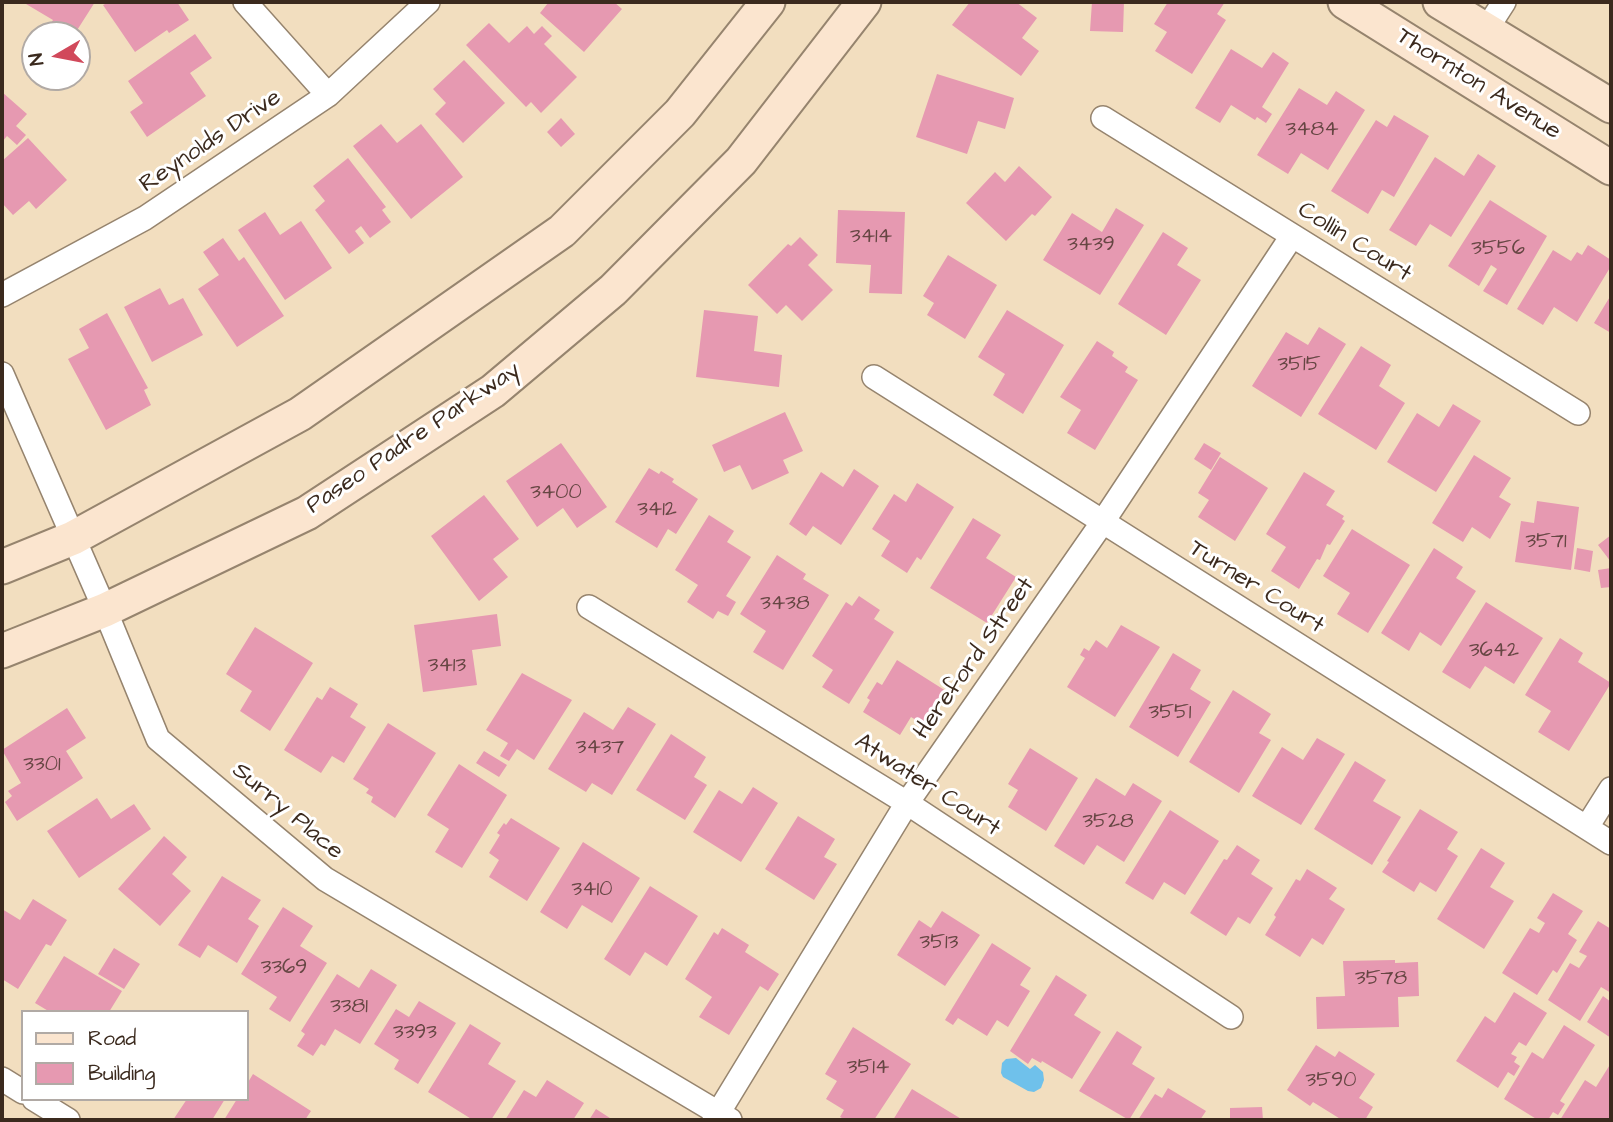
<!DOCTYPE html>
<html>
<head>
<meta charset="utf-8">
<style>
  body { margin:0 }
  #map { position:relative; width:1613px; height:1122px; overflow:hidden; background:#f2debf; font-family:"Architects Daughter",sans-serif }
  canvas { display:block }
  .frame { position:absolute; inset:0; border:4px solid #3b2a1e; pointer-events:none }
  .legend { position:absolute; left:21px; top:1010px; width:228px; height:91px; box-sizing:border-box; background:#fff; border:2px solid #b1aaa5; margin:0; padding:9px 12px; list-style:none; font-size:21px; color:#3b2a1e }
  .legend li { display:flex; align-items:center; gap:14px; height:35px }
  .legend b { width:35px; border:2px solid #b1aaa5 }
  .north { position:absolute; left:21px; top:21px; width:70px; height:70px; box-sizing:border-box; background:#fff; border:2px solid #b1aaa5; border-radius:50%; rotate:260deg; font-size:19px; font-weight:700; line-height:28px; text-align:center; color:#3b2a1e }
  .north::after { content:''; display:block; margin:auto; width:24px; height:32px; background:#d1495b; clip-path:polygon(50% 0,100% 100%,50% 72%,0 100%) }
</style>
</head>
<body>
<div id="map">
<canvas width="1613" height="1122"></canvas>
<div class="frame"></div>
<ul class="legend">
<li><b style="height:9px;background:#fbe5cf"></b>Road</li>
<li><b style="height:19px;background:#e699b1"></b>Building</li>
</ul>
<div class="north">N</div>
</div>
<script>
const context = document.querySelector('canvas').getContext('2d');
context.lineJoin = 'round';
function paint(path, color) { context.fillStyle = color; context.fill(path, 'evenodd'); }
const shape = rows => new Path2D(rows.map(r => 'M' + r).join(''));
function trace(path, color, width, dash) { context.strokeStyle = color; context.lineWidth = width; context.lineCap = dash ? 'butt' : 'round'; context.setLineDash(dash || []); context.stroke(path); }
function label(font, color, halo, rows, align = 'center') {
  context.font = font + ' "Architects Daughter",sans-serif'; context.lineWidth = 6; context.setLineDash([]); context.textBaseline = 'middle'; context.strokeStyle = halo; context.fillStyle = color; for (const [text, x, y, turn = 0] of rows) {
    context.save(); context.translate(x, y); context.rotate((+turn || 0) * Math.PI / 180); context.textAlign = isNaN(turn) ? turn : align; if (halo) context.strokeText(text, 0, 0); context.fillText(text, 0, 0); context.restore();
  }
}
paint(shape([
  [1016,1058,1030,1069,1035,1065,1043,1072,1044,1080,1041,1088,1034,1092,1028,1091,1003,1077,1001,1073,1002,1063,1006,1059]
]), '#6fc1eb');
paint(shape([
  [28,2,95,2,74,35,43,35,53,20,26,4],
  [109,2,177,2,189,20,169,33,167,30,135,52,103,5],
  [546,2,614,2,622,9,584,52,540,13,548,3],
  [970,2,1016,2,1037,18,1022,38,1039,51,1021,76,952,25],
  [1092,2,1124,2,1123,32,1090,31],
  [1168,2,1225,2,1217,14,1226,20,1192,74,1155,51,1167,32,1154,24],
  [489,23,509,43,527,26,534,34,542,26,552,36,544,44,577,77,541,113,531,102,526,107,466,45],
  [195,34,212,58,190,73,206,96,147,137,130,112,143,103,128,81],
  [1231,49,1262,68,1273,52,1289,63,1262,107,1272,114,1266,123,1257,117,1255,120,1231,105,1220,123,1195,108],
  [464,60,505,103,463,143,435,114,446,103,433,89],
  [937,74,1014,98,1005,129,978,121,967,154,916,137],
  [1299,88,1327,105,1336,91,1365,110,1328,170,1301,153,1288,174,1257,155],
  [2,92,27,114,16,126,26,135,17,145,7,136,2,142],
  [1394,115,1429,136,1394,197,1382,190,1368,214,1331,191,1376,120,1387,127],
  [561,118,575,134,561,147,547,132],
  [381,124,397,143,421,124,463,177,411,219,353,146],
  [28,138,67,180,36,209,29,201,13,215,2,203,2,161],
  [1478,154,1496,166,1451,237,1430,224,1416,246,1389,230,1435,157,1464,176],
  [348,158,386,207,382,210,391,222,370,238,361,226,355,231,364,243,349,254,315,210,325,201,313,186],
  [1019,166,1052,197,1035,216,1032,214,1006,241,966,203,995,172,1005,182],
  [1490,200,1547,236,1507,305,1483,291,1497,269,1491,265,1479,286,1448,266],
  [1116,208,1144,225,1100,295,1043,260,1072,213,1102,232],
  [838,210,905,212,902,294,869,293,871,265,836,263],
  [265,212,280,235,301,221,332,268,285,300,238,230],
  [1163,232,1188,248,1177,265,1201,280,1166,335,1118,304],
  [800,237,818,255,808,265,833,290,802,321,786,305,777,314,748,285,788,244,791,246],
  [223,238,239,261,244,257,284,316,237,347,198,289,219,275,203,252],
  [1588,245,1611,260,1611,266,1577,322,1554,307,1543,325,1517,309,1553,250,1571,261,1577,252,1582,255],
  [948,255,997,285,965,339,927,315,934,303,923,296],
  [160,288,169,305,183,298,203,335,152,362,124,307],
  [1611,295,1611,333,1594,323],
  [704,310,758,316,754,351,782,355,779,387,696,377],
  [1007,310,1064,345,1023,414,993,395,1005,374,978,357],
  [107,313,148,388,144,390,151,405,106,430,68,359,89,348,79,329],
  [1319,327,1346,344,1301,417,1252,386,1286,332,1308,345],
  [1097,341,1114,352,1112,356,1128,367,1125,372,1138,380,1095,450,1067,433,1081,410,1060,397],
  [1361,346,1391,365,1379,386,1405,403,1376,450,1318,414],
  [1453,404,1481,421,1436,492,1387,462,1417,413,1439,427],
  [785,412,803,451,783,460,789,473,752,490,740,465,724,472,712,445],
  [561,443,607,507,577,528,563,508,537,527,506,481],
  [1204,443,1221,453,1211,470,1194,459],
  [1474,455,1511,478,1499,497,1511,504,1490,539,1472,527,1463,542,1432,523],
  [1220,457,1268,488,1235,541,1198,517,1209,500,1198,493],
  [649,468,659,474,661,471,674,479,672,482,698,499,676,534,668,529,657,548,615,522],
  [854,469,879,486,841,545,813,526,806,536,789,524,821,472,843,487],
  [1304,472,1335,491,1326,505,1344,516,1342,519,1345,521,1330,545,1327,544,1320,560,1317,559,1299,589,1271,571,1286,547,1266,534],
  [917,483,954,507,921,560,917,557,907,573,881,556,890,541,872,529,894,494,906,502],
  [484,495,519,539,493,559,508,577,479,601,431,536],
  [1537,501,1579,507,1571,570,1515,562,1521,521,1534,523],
  [709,515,734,531,727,542,751,557,726,596,736,602,728,616,718,611,713,619,687,602,698,585,675,570],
  [973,518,1001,535,986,558,1016,577,987,623,930,588],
  [1352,529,1410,565,1368,633,1337,614,1350,593,1323,576],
  [1611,535,1611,562,1598,545],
  [1434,548,1463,567,1456,578,1476,591,1441,646,1420,632,1409,651,1381,633],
  [1577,548,1593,551,1590,572,1574,569],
  [777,555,806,574,803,579,829,595,783,670,753,652,766,631,740,614],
  [1611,568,1611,587,1601,588,1598,570],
  [859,596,880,610,874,619,894,632,849,704,822,687,833,670,812,656,846,602,852,606],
  [1486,602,1543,638,1514,684,1485,666,1470,689,1442,672],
  [497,614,501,646,472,650,477,685,423,692,414,625],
  [1121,625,1160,647,1115,717,1067,687,1085,658,1080,655,1084,648,1089,651,1096,640,1107,648],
  [255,627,313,663,270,731,240,711,252,691,226,674],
  [1560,638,1583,653,1578,662,1611,683,1569,751,1538,732,1551,711,1525,695],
  [1173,653,1201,670,1190,689,1211,702,1178,757,1129,727],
  [897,660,946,691,924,725,911,717,900,735,863,712,870,700,867,698,877,682,882,685],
  [522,673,572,700,534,760,517,749,509,761,500,756,508,743,486,730],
  [330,687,358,704,350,717,366,727,344,763,332,756,321,773,284,750,317,697,322,700],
  [1233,690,1271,714,1259,733,1271,740,1239,793,1189,762],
  [628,707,656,724,612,795,592,783,586,792,548,769,584,712,613,730],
  [67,708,86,738,66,751,83,778,17,821,5,802,12,796,8,791,21,783,2,750],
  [388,723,436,753,395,818,371,802,373,797,366,793,369,789,353,779],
  [671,734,706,757,694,777,707,785,685,820,636,790],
  [1317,738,1345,754,1301,825,1252,796,1282,747,1303,760],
  [1030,748,1078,778,1046,831,1008,807,1018,790,1008,784],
  [484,751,507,765,499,777,476,763],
  [1355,761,1386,780,1373,801,1401,817,1372,865,1314,829],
  [459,764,507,795,462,868,435,852,449,829,427,815],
  [1096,778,1125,796,1133,783,1162,801,1124,862,1097,845,1084,865,1054,846],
  [753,787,778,803,741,862,693,832,719,790,742,804],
  [97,798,111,819,134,804,151,829,79,878,47,831],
  [1420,809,1458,832,1447,849,1458,856,1436,892,1420,882,1414,892,1382,872,1389,862,1387,861],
  [1170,810,1219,841,1185,895,1164,882,1153,900,1125,883],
  [798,816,835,839,824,857,837,864,814,900,765,869],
  [511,818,560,848,527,901,489,877,499,860,489,853,500,835,497,833,504,823,506,825],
  [164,836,187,857,172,874,191,891,160,926,118,889],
  [583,842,640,878,612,923,582,905,567,929,540,912],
  [1237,845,1260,860,1251,874,1273,888,1250,924,1238,917,1226,936,1190,913,1224,859,1227,860],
  [1481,848,1505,863,1490,887,1514,901,1484,949,1437,919],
  [1307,869,1337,888,1329,899,1345,909,1323,945,1312,938,1300,957,1265,935,1276,917,1274,915,1296,879,1300,881],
  [222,876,261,900,248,919,259,926,237,963,208,945,200,958,178,945],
  [650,886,698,916,667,966,645,952,630,976,604,959],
  [1553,893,1583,911,1568,934,1577,940,1557,973,1553,970,1537,995,1502,973,1530,928,1539,933,1545,923,1537,918],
  [33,899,67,920,51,946,46,944,18,989,2,979,2,909,20,920],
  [283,907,313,926,300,946,327,963,290,1022,269,1009,277,997,241,974],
  [942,911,980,935,945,986,897,955,919,920,931,928],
  [1598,921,1611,929,1611,993,1601,987,1580,1021,1548,1000,1570,963,1579,968,1587,956,1579,952],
  [722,928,749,945,745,952,779,974,768,991,760,986,729,1035,699,1017,712,997,685,979,714,932,718,935],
  [992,943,1031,968,1020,985,1030,991,1008,1027,997,1020,987,1036,958,1018,953,1025,945,1020],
  [114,948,140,964,124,989,98,974],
  [64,956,122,991,109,1012,50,1012,35,1003],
  [1395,960,1395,963,1418,962,1419,996,1398,997,1399,1027,1317,1029,1316,997,1345,996,1343,961],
  [371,969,397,985,360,1044,335,1029,325,1046,321,1044,313,1056,297,1046,305,1034,301,1031,337,974,359,988],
  [1056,975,1087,995,1074,1015,1101,1032,1072,1079,1042,1061,1041,1063,1032,1058,1028,1064,1010,1051],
  [1514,992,1547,1013,1526,1046,1519,1042,1511,1054,1517,1057,1514,1062,1520,1066,1514,1076,1508,1072,1498,1088,1456,1061,1485,1016,1495,1023],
  [1603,996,1611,1002,1611,1038,1587,1022],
  [419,1001,456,1023,418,1084,394,1069,399,1060,374,1044,396,1009,409,1017],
  [470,1024,501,1043,488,1064,516,1081,491,1120,473,1120,428,1092],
  [1564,1025,1595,1045,1560,1101,1565,1104,1558,1115,1553,1112,1548,1120,1538,1120,1504,1099,1532,1052,1543,1059],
  [853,1027,911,1064,874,1120,846,1120,840,1117,844,1110,826,1099,837,1081,825,1074],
  [1117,1031,1142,1047,1132,1064,1155,1078,1129,1120,1079,1091],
  [1316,1045,1335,1057,1339,1051,1375,1074,1359,1098,1373,1107,1365,1120,1342,1120,1313,1102,1310,1106,1287,1090],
  [1611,1063,1611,1120,1560,1120,1585,1080,1596,1087],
  [253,1074,311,1111,305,1120,224,1120,237,1099,247,1099,247,1084],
  [547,1080,584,1103,573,1120,505,1120,524,1090,536,1097],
  [1168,1088,1206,1111,1200,1120,1138,1120,1155,1094,1162,1098],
  [912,1089,963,1120,893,1120],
  [187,1099,225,1099,212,1120,173,1120],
  [1262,1107,1263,1120,1230,1120,1230,1108],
  [596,1109,613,1120,589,1120]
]), '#e699b1');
const street = shape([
  [245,2,328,95],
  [1486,30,1504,2],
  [1103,118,1578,413],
  [2,295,145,218,328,95,428,2],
  [2,374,105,610,158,739,325,879,730,1120],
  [874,377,1611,843],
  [589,607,907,803,1231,1017],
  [1587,827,1611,789],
  [2,1079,23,1092],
  [34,1099,68,1120],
  [714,1120,907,803,1102,523,1292,236]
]);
const secondary = shape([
  [1345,2,1611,168],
  [1440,2,1611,106],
  [2,567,73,538,300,414,562,231,680,113,768,2],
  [2,651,105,610,307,513,493,391,613,290,741,161,864,2]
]);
trace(street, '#96846e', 26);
trace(secondary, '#96846e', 37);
trace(street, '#fff', 23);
trace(secondary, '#fbe5cf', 33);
label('21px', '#664643', null, [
  ["3484",1312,131],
  ["3414",871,238],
  ["3439",1091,246],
  ["3556",1498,250],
  ["3515",1299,366],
  ["3400",556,494],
  ["3412",657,511],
  ["3571",1546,543],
  ["3438",785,605],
  ["3642",1494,652],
  ["3413",447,667],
  ["3551",1170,714],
  ["3437",600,749],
  ["3301",42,766],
  ["3528",1108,823],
  ["3410",592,891],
  ["3513",939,944],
  ["3369",284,969],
  ["3578",1381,980],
  ["3381",349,1008],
  ["3393",415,1034],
  ["3514",868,1069],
  ["3590",1331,1082]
]);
label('24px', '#3b2a1e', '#fff', [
  ["Thornton Avenue",1478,85,32],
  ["Reynolds Drive",211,142,-34],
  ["Collin Court",1354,243,32],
  ["Paseo Padre Parkway",414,439,-34],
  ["Turner Court",1256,588,32],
  ["Hereford Street",975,659,-55],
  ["Atwater Court",927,786,33],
  ["Surry Place",287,812,40]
]);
</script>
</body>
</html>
